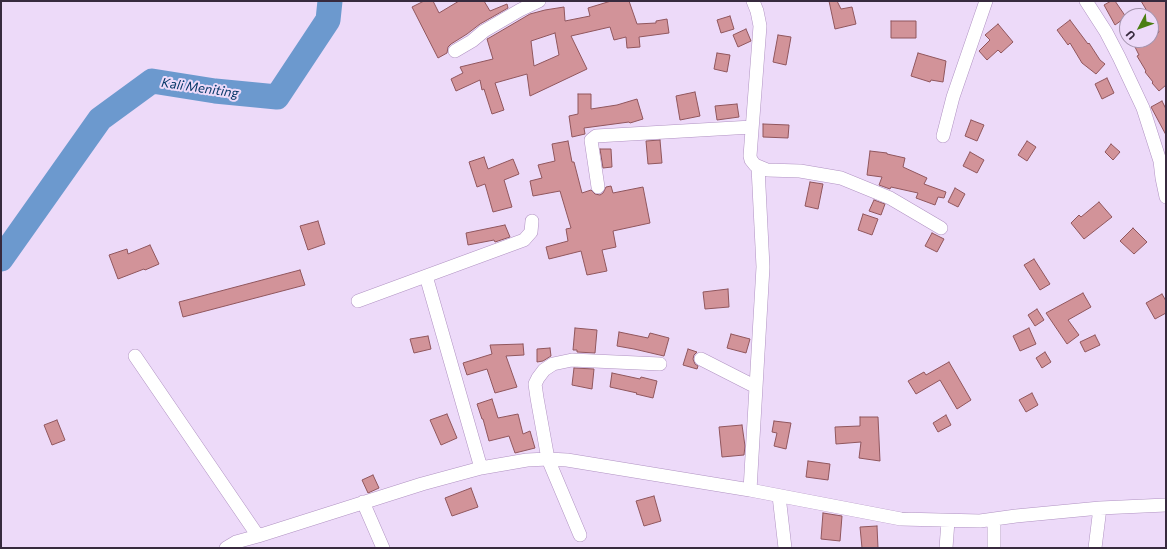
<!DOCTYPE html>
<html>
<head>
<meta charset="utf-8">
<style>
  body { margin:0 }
  #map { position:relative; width:1167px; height:549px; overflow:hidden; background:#eddaf9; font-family:Commissioner,sans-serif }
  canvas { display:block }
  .frame { position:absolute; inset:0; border:2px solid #372a3e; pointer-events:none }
  .north { position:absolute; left:1119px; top:8px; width:40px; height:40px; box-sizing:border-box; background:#eddaf9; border:1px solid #a494ae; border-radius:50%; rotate:229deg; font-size:11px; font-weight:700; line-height:16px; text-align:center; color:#372a3e }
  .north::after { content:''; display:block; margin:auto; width:14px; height:18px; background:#4b7f12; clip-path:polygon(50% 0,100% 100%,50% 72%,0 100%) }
</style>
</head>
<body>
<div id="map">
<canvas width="1167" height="549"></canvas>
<div class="frame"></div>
<div class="north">U</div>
</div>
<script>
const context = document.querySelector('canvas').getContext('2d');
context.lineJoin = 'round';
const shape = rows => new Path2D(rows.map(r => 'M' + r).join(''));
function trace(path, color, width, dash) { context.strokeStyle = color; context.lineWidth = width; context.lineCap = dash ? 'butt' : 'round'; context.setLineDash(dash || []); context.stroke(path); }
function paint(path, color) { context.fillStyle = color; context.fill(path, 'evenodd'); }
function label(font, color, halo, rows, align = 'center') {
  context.font = font + ' Commissioner,sans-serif'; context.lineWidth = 4; context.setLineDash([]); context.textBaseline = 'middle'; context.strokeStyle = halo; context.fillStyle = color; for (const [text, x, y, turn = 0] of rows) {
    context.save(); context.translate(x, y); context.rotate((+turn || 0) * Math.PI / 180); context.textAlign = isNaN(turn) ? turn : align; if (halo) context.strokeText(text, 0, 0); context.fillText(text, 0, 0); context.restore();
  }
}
trace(shape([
  [1,259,100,119,152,81,215,91,277,97,328,20,330,1]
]), '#6c99ce', 25);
const building = shape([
  [424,1,433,1,439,13,459,1,484,1,490,11,507,4,508,8,480,24,467,34,451,44,448,47,447,53,438,58,412,7,424,1],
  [611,1,629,1,637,24,656,23,656,21,667,19,669,33,639,37,640,47,627,48,626,37,614,40,610,27,571,36,587,69,530,96,527,74,495,83,504,110,492,114,484,89,482,90,480,80,456,91,451,79,463,73,460,67,493,59,487,39,489,38,530,14,545,10,564,7,565,21,590,16,588,8,611,1],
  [555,33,559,55,534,66,531,41,555,33],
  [829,1,837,1,841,9,852,7,856,24,835,29,829,1],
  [1111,1,1115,1,1126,17,1115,25,1104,5,1111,1],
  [1141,1,1166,1,1166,85,1159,91,1152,83,1153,82,1145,72,1146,71,1137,56,1139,55,1133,43,1139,40,1151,40,1151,38,1159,32,1152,16,1150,16,1141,1],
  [730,16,734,29,721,33,717,20,730,16],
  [1070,20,1088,44,1089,43,1100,60,1105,64,1096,74,1082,63,1070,43,1068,45,1057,30,1070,20],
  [891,21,916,21,916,38,891,38,891,21],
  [998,24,1013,42,1001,53,998,50,987,60,979,51,990,40,985,35,998,24],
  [746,29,751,41,738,47,733,35,746,29],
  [778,35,791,37,786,65,773,62,778,35],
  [717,53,730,55,727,72,714,69,717,53],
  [918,53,946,61,943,82,931,80,930,82,911,76,918,53],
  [1107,78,1114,93,1102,99,1095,84,1107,78],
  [695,92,700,116,680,120,676,96,695,92],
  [578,94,591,94,591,109,617,105,637,99,643,119,630,123,629,122,584,128,585,134,572,137,569,116,578,114,578,94],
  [1162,101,1166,109,1166,135,1151,107,1162,101],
  [737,104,739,117,717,120,715,106,737,104],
  [971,120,984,125,977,141,965,136,971,120],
  [763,124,789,125,788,138,763,137,763,124],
  [660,140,662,163,648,164,646,141,660,140],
  [568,141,572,162,574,162,582,193,591,190,595,194,600,195,603,193,606,187,611,186,613,193,643,187,650,223,613,231,616,247,602,250,607,271,587,275,581,251,549,259,546,247,568,241,566,229,571,228,560,191,533,196,530,181,542,178,538,165,555,161,552,144,568,141],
  [1027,141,1036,147,1027,161,1018,155,1027,141],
  [1111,144,1120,152,1113,160,1105,152,1111,144],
  [600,149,611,149,612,167,603,168,600,149],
  [870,151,887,153,887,154,905,158,903,167,927,178,924,184,946,192,944,198,938,197,935,205,916,198,918,193,891,187,890,189,879,185,882,177,867,175,870,151],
  [970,152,984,160,977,173,963,166,970,152],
  [484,157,488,169,513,159,519,174,504,180,512,207,493,212,485,184,477,187,469,162,484,157],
  [810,182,823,184,818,209,805,206,810,182],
  [955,188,965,194,958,207,948,202,955,188],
  [874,200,885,204,881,215,869,211,874,200],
  [1099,202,1112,217,1084,239,1071,223,1079,215,1081,217,1099,202],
  [863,214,878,219,872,235,858,230,863,214],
  [318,221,325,244,308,250,300,226,318,221],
  [505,225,510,237,495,242,494,240,468,245,466,233,505,225],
  [1133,228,1147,242,1134,254,1120,241,1133,228],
  [932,233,944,239,937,252,925,246,932,233],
  [150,245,159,264,145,270,144,269,118,279,109,255,127,249,128,254,150,245],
  [1034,259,1050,284,1040,290,1024,265,1034,259],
  [300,270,305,285,183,317,179,302,300,270],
  [728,289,729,307,705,309,703,292,728,289],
  [1083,293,1091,307,1068,320,1079,335,1067,344,1046,313,1083,293],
  [1162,294,1166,301,1166,313,1155,319,1146,303,1162,294],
  [1037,309,1044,320,1035,326,1028,315,1037,309],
  [575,328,597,330,595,353,577,352,577,350,573,350,575,328],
  [1029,328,1036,344,1020,351,1013,336,1029,328],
  [619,332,648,338,650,333,669,338,664,356,634,349,617,346,619,332],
  [731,334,750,339,746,353,727,348,731,334],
  [1095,335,1100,345,1085,352,1080,342,1095,335],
  [428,336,431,349,414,353,410,339,428,336],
  [523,344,524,355,506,356,517,387,495,393,487,369,467,375,463,363,492,354,490,345,523,344],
  [550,348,551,356,543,361,537,362,537,349,550,348],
  [688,349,697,352,694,355,693,359,695,364,698,366,697,369,683,365,688,349],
  [1045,352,1051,362,1042,368,1036,358,1045,352],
  [949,362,971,400,957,409,940,380,916,394,908,381,924,372,926,375,949,362],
  [574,368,594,369,592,389,572,385,574,368],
  [612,373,640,379,641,377,657,381,653,398,636,394,637,393,610,387,612,373],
  [1032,393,1038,405,1026,412,1019,400,1032,393],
  [492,399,498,418,518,414,523,434,530,431,535,448,515,453,509,436,489,441,483,419,482,419,477,404,492,399],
  [447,414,457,438,441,445,430,420,447,414],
  [946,415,951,425,938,432,933,423,946,415],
  [860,417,878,417,880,461,859,458,861,442,836,444,835,427,860,426,860,417],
  [57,420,65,440,52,445,44,425,57,420],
  [774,421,791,423,786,449,774,446,777,433,772,432,774,421],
  [742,425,745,446,744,455,722,457,719,427,742,425],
  [808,461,830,464,828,480,806,477,808,461],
  [373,475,379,488,368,493,362,480,373,475],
  [471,488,478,507,452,516,445,498,471,488],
  [654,496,661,521,644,526,636,501,654,496],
  [823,513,842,516,840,541,821,539,823,513],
  [877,526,878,548,862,548,860,527,877,526]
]);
paint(building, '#d29399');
trace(building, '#90565d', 1);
const street = shape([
  [753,1,757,11,760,26,750,156,751,160,755,165,767,170,800,171,841,178,890,198,941,228],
  [1086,1,1106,32,1119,57,1143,108,1160,161,1162,178,1166,197],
  [455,51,472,41,484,31,520,10,539,1],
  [943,136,953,97,986,1],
  [598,187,591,140,596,136,752,127],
  [426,276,524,240,531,232,532,221],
  [358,301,426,276,481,468],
  [135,356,258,536],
  [701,359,756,387],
  [750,490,763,267,758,167],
  [779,496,785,548],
  [363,502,383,548],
  [994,519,994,548],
  [580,535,548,459,537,398,535,384,538,378,544,370,553,364,572,360,660,364],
  [226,548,236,542,258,536,422,484,481,468,527,460,548,459,567,460,750,490,901,519,980,521,1016,516,1100,508,1166,505],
  [946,548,948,521],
  [1095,548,1100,508]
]);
trace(street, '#b092c2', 14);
trace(street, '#fff', 13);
label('italic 13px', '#043666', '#eddaf9', [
  ["Kali Meniting",200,88,8]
]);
</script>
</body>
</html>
